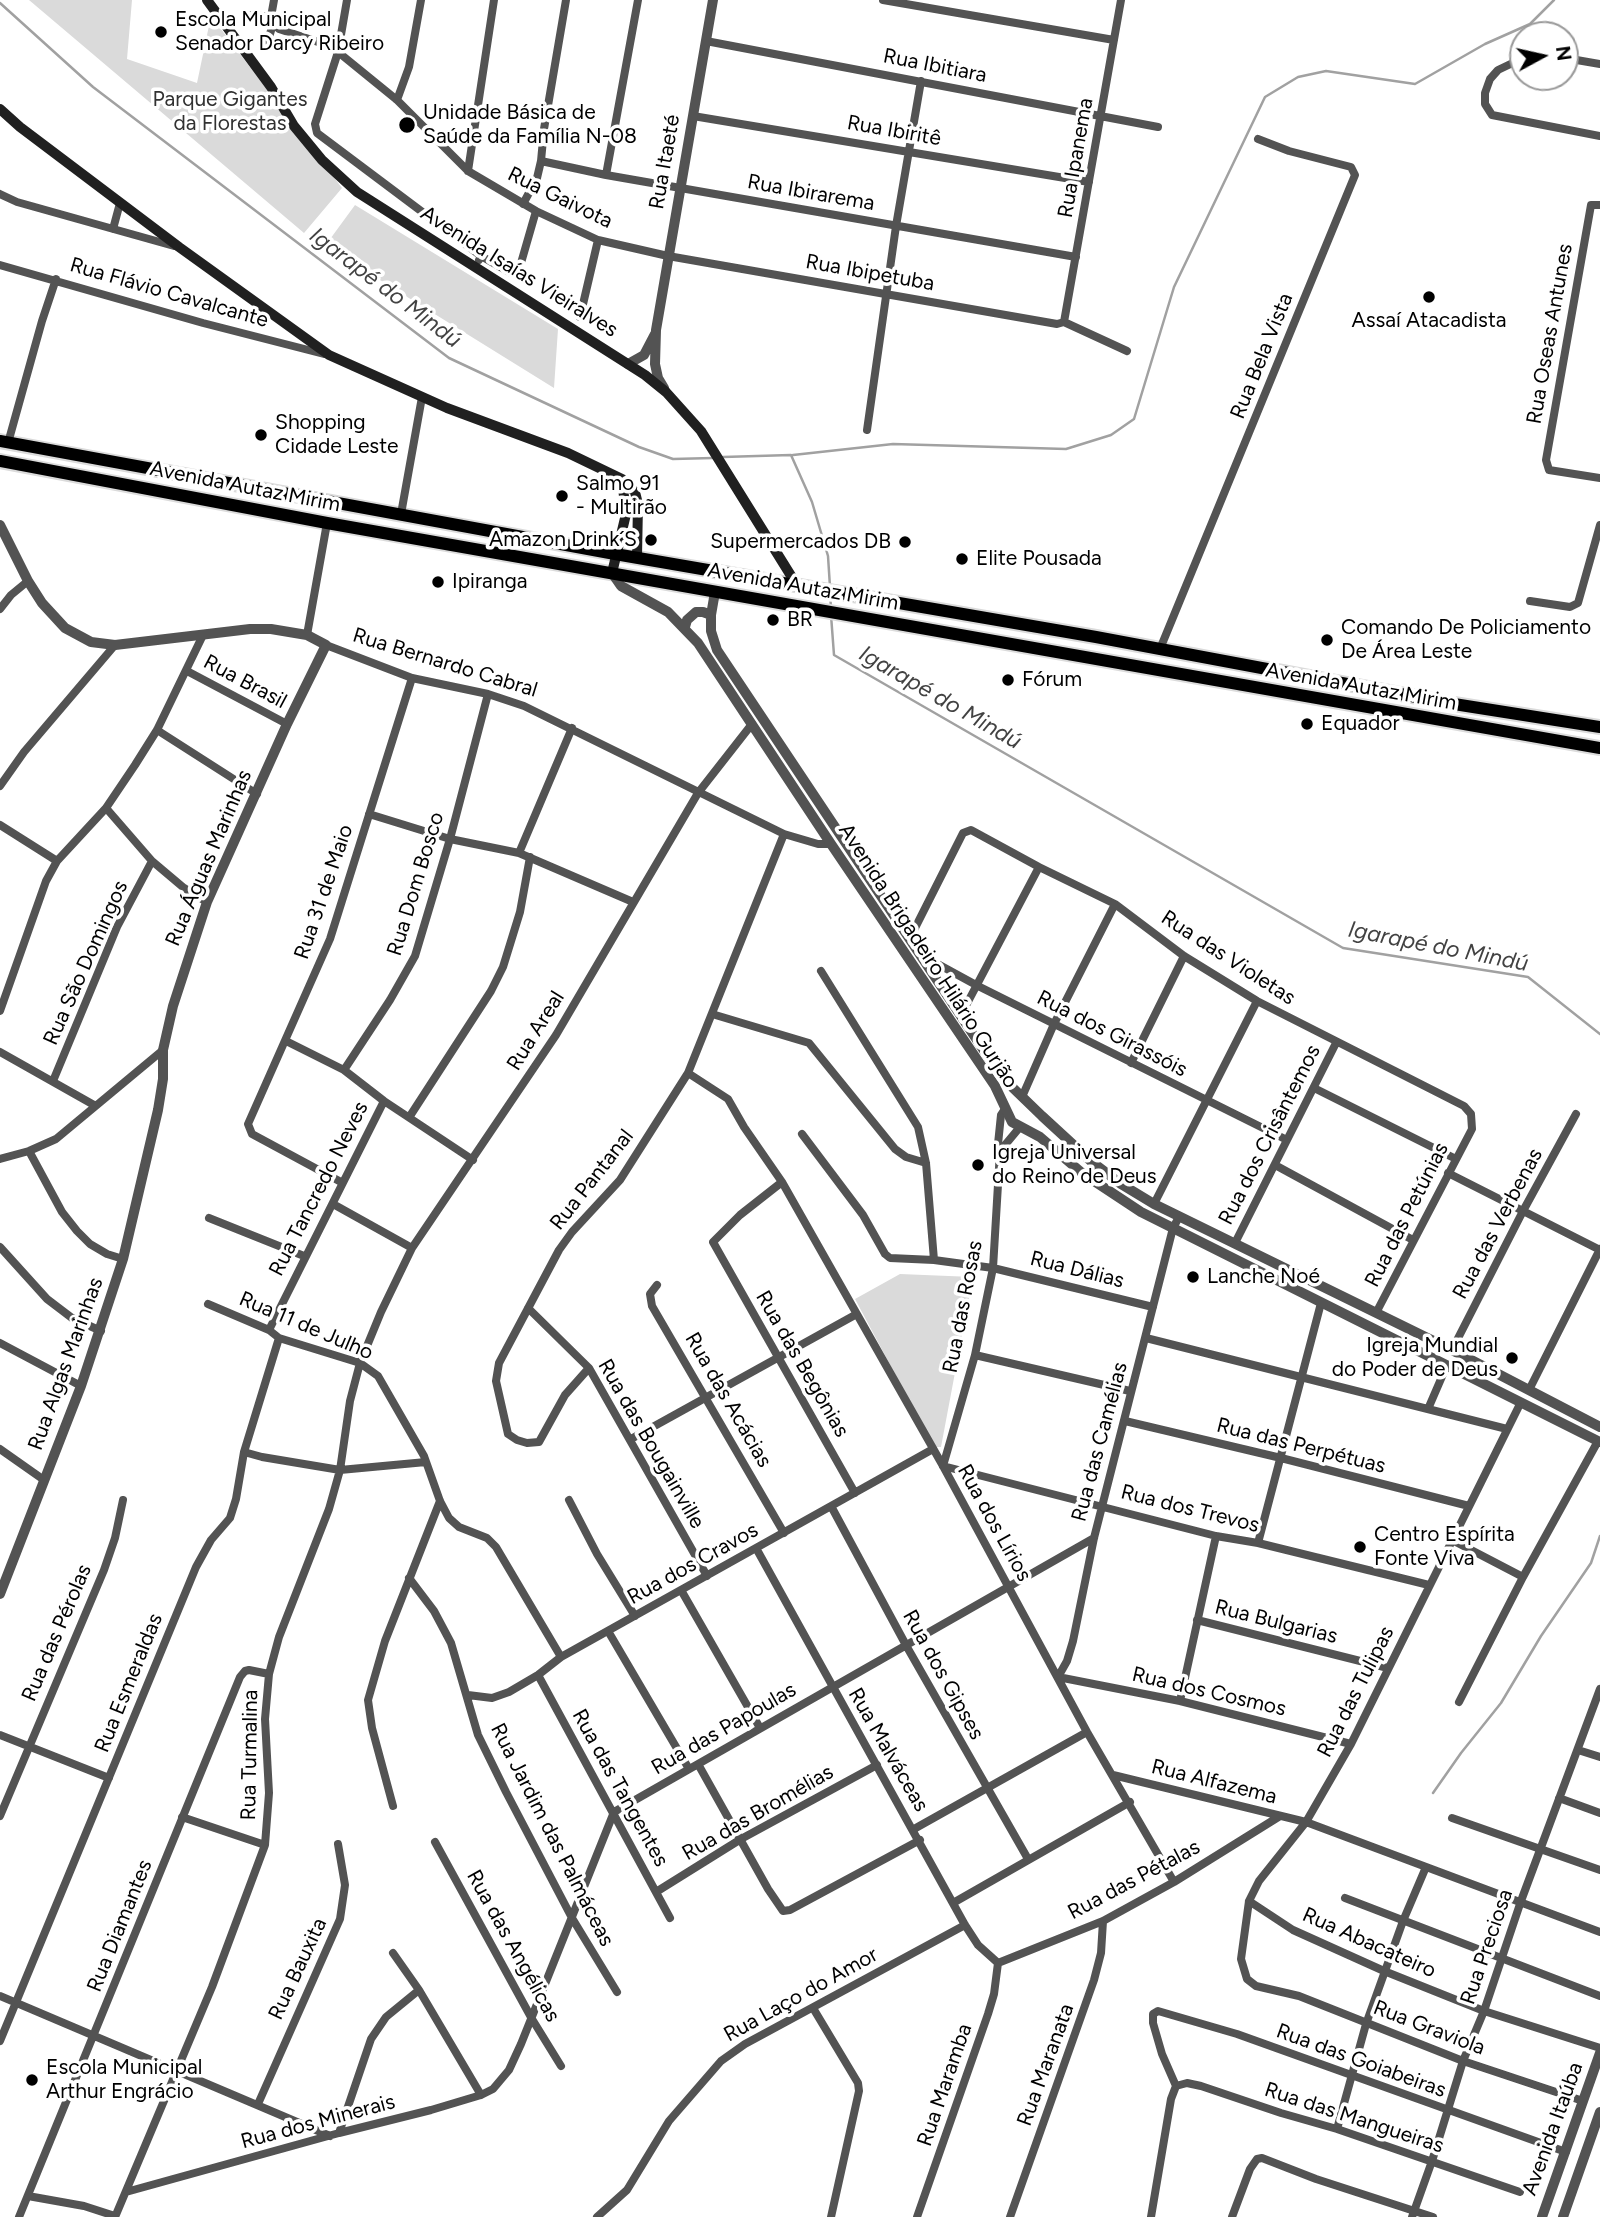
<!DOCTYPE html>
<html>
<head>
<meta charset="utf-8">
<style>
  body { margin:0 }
  #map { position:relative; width:1600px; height:2217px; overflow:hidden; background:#fff; font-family:Figtree,sans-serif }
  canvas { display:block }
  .north { position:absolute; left:1509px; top:21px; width:70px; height:70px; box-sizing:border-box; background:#fff; border:2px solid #999; border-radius:50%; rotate:82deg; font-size:19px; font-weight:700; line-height:28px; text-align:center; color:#000 }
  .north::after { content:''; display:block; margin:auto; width:24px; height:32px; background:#000; clip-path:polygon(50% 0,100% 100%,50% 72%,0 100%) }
</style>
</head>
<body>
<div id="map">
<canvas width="1600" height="2217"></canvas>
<div class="north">N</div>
</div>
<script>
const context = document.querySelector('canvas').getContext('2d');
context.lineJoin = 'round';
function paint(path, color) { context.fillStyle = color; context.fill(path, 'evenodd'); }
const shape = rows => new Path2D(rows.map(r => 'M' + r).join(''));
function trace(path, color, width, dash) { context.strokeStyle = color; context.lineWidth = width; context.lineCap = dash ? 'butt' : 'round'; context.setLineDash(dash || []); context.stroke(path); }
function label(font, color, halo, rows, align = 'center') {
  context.font = font + ' Figtree,sans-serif'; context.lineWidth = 7; context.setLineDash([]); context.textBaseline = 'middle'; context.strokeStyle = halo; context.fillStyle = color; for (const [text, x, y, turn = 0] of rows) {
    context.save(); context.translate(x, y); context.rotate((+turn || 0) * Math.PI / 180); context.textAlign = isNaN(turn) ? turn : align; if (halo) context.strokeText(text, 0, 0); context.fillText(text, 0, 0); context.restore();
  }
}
paint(shape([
  [29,0,132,0,127,59,197,83,211,16,342,188,304,233],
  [355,205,558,329,554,388,325,246],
  [900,1274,973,1277,941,1447,934,1447,855,1299]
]), '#dadada');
trace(shape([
  [0,3,93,87,449,358,639,447,673,459,713,458],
  [793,455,893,444,1066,449,1111,435,1134,419,1174,287,1265,97,1298,77,1326,71,1415,84,1485,44,1530,24,1554,0],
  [723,457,791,455,812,502,828,556,830,587],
  [830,594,831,608],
  [831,615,834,655,1343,948,1528,977,1600,1034],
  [1433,1793,1461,1753,1501,1703,1541,1636,1591,1563,1600,1536]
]), '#a1a1a1', 2.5);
const primary = shape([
  [0,441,615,554,1096,637,1454,704,1600,727],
  [0,461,327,523,1600,748]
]);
trace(primary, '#dbdbdb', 16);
trace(shape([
  [274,0,271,17,273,24,279,29,330,46,338,52,397,100,468,171,536,211,598,240,668,256,1057,324,1064,322],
  [347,0,338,52,315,124,317,133,481,256],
  [883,0,1114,40],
  [252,15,271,17],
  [706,41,1158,127],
  [266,47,273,24],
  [1523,58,1498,70,1490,79,1485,93,1485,104,1492,115,1600,136],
  [1565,58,1600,64],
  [397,100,409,67,421,0],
  [693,116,1089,182],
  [541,161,606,175,1076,257],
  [468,171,494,0],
  [606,175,638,0],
  [0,194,17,202,174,246],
  [523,204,537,178,541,161,544,129,566,0],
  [1600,205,1591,205,1546,460,1549,470,1600,478],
  [113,229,120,203],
  [479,260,481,256,511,273,516,273,519,270,536,211],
  [0,265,203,323,324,354],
  [580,317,598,240],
  [1064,322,1121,0],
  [1064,322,1127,351],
  [867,430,896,226,921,81],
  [8,443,42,321,56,279],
  [401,514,422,397],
  [1530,601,1570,607,1578,603,1600,525],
  [0,609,11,595,28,581],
  [307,635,327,523],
  [326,645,412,678,488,694,524,706,784,834,818,844,831,844],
  [1160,649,1355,175,1351,167,1289,151,1258,139],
  [187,671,287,724],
  [157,730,257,794],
  [0,786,24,752,115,645],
  [106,808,152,861,184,888,207,902],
  [369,814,450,839,519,853,633,902],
  [0,825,57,861],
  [519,853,572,728],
  [910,938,963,833,971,830,1039,867,1115,904,1184,956,1257,1001,1464,1106,1471,1114,1472,1129,1376,1313],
  [923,956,978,986,1287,1140],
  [821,971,918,1127,926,1163,934,1260],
  [0,1011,46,881,57,861,106,808,135,765,157,730,203,635],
  [712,1014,809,1043,895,1149,906,1157,926,1163],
  [961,1015,1039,867],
  [286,1041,344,1070,384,1101,473,1160],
  [0,1052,94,1105],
  [1131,1063,1184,956],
  [344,1070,390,1000,415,956,450,839,488,694],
  [688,1073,728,1099,744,1127,782,1182,943,1466,1087,1732,1174,1882],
  [53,1081,117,927,152,861],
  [1314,1088,1456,1159],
  [1022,1097,1054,1024,1115,904],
  [1005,1109,1001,1115,998,1144,1000,1151,993,1268,975,1355,943,1466,1216,1536,1258,1543,1429,1585],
  [410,1116,491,991,503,967,520,912,530,857],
  [802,1134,863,1215,885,1254,890,1258,934,1260,993,1268,1153,1307],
  [29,1151,62,1212,77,1231,90,1244,107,1254,123,1259],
  [1000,1151,1020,1127],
  [0,1159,29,1151,56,1139,163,1050],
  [1275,1165,1413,1240],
  [1448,1173,1600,1250],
  [341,1182,252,1134,248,1124,330,939,412,678],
  [782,1182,740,1215,713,1242,855,1493],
  [333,1204,412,1248],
  [1154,1204,1257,1001],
  [1179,1217,1173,1228,1094,1538,1073,1641,1067,1661,1058,1677,1180,1701,1351,1744],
  [209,1218,304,1256],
  [1235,1243,1336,1043],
  [0,1247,47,1299,72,1318,101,1331],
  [657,1285,650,1294,652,1306,784,1533],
  [208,1304,269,1330,279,1338,360,1363,378,1376,424,1456,440,1501,449,1518,459,1527,487,1538,496,1547,561,1657],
  [528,1308,589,1368,707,1576],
  [269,1330,384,1101],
  [1146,1338,1507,1429],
  [0,1343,81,1386],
  [1452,1350,1523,1211,1576,1114],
  [975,1355,1130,1391],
  [589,1368,565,1395,539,1442,527,1443,517,1440,508,1434,496,1381,499,1363,559,1250,572,1232,620,1180,688,1073,784,834],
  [1529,1390,1600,1249],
  [1521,1402,1351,1744,1306,1822,1259,1881,1249,1901,1241,1959,1247,1979,1256,1986,1299,1996,1463,2061,1583,2101],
  [1428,1409,1447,1365],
  [1125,1421,1281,1458,1469,1506],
  [631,1439,855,1315],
  [0,1449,44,1480],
  [244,1452,262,1457,340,1470,426,1462],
  [569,1500,597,1554,635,1616],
  [831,1506,907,1647,1028,1859],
  [1452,1540,1523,1577],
  [1258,1543,1321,1303],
  [756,1548,965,1925,978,1945,998,1963],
  [409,1578,434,1611,451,1643,478,1735,506,1792,572,1918,617,1992],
  [681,1590,760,1728],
  [1197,1620,1388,1668],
  [608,1631,689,1769],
  [538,1675,670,1918],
  [468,1695,492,1698,509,1692,538,1675,561,1657,933,1449],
  [1180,1701,1216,1536],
  [1459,1702,1523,1577,1598,1441],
  [0,1735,109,1778],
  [1578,1750,1600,1757],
  [698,1764,768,1889,783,1911,790,1910,920,1840],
  [1113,1775,1306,1822,1600,1932],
  [1559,1798,1600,1813],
  [393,1806,372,1728,368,1700,385,1641,440,1501],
  [0,1816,104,1570,115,1538,123,1500],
  [182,1817,265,1845],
  [1452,1818,1600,1870],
  [914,1829,1087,1732],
  [435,1842,532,2019,561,2066],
  [656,1892,741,1839,877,1765],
  [1345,1898,1600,1996],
  [1249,1901,1293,1930,1384,1971,1484,2011,1600,2048],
  [953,1903,1130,1802],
  [393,1953,419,1990,481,2095],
  [998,1963,1103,1921,1174,1882,1280,1816],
  [0,1996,330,2136],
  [813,2008,858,2083,859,2091,831,2217],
  [0,2041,196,1567,211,1540,230,1518,236,1499,244,1452,279,1338],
  [1176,2086,1162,2054,1153,2023,1153,2014,1158,2011,1237,2034,1566,2152],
  [1176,2086,1187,2083,1201,2086,1281,2113,1337,2129,1520,2192],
  [258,2104,340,1919,345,1885,338,1844],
  [1337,2129,1366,2024,1403,1921,1426,1867],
  [339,2133,371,2039,386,2017,419,1990],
  [126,2192,339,2133,431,2110,481,2095,493,2089,509,2070,521,2044,614,1812,1094,1538],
  [28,2196,84,2206,115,2216],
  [19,2217,240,1677,245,1671,249,1670,269,1674],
  [115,2217,212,1987,265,1845,269,1793,265,1719,269,1674,279,1637,329,1509,340,1470,350,1401,360,1363,381,1312,412,1248,556,1035,698,793,752,724],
  [597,2217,627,2190,669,2121,721,2061,745,2044,965,1925],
  [917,2217,988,2014,994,1994,998,1963],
  [1010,2217,1094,1980,1101,1953,1103,1921],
  [1151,2217,1171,2099,1176,2086],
  [1232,2217,1250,2169,1257,2159,1262,2158,1316,2179,1433,2217],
  [1412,2217,1432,2161,1463,2061,1484,2011,1521,1901,1600,1689]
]), '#535353', 8);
trace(shape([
  [628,364,644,355,655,334],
  [664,388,658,378,655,364,656,330,713,0],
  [0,525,28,581,42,603,65,628,91,642,115,645,250,629,271,629,307,635,326,645,287,724,207,902,173,1006,163,1050,163,1079,158,1110,123,1259,81,1386,0,1594],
  [612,573,621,586,668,612,698,643,831,844,995,1086,1012,1122,1040,1137,1082,1173,1141,1212,1600,1442],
  [715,592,711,615,711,631,717,650,989,1058,1013,1088,1042,1116,1092,1162,1121,1184,1154,1204,1452,1350,1600,1427],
  [685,627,687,620,696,612,703,612,711,615],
  [1542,2217,1600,2053],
  [1563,2217,1600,2112]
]), '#535353', 10);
trace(shape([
  [207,0,271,87,294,126,322,160,357,192,645,375,666,392,701,431,798,587],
  [0,109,20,127,179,247,329,355,447,408,568,453,622,479,635,492,638,504,637,557],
  [612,573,626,514,622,479]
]), '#202020', 10);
trace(primary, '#000', 12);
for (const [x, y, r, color] of [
  [161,32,7,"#000"],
  [407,125,9,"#000"],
  [1429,297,7,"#000"],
  [261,435,7,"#000"],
  [562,496,7,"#000"],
  [651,540,7,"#000"],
  [905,542,7,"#000"],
  [962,559,7,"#000"],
  [438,582,7,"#000"],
  [773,620,7,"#000"],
  [1327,640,7,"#000"],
  [1008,680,7,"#000"],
  [1307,724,7,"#000"],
  [978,1165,7,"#000"],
  [1193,1277,7,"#000"],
  [1512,1358,7,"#000"],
  [1360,1547,7,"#000"],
  [32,2080,7,"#000"]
]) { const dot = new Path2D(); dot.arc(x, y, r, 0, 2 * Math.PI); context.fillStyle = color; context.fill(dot); trace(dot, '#fff', 2.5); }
label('21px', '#000', '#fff', [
  ["Escola Municipal",175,20],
  ["Senador Darcy Ribeiro",175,44],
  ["Unidade Básica de",423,113],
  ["Saúde da Família N-08",423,137],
  ["Assaí Atacadista",1429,321,"center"],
  ["Shopping",275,423],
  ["Cidade Leste",275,447],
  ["Salmo 91",576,484],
  ["- Multirão",576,508],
  ["Amazon Drink´S",637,540,"right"],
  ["Supermercados DB",891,542,"right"],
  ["Elite Pousada",976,559],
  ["Ipiranga",452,582],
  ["BR",787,620],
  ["Comando De Policiamento",1341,628],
  ["De Área Leste",1341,652],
  ["Fórum",1022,680],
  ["Equador",1321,724],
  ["Igreja Universal",992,1153],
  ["do Reino de Deus",992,1177],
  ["Lanche Noé",1207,1277],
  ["Igreja Mundial",1498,1346,"right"],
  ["do Poder de Deus",1498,1370,"right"],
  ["Centro Espírita",1374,1535],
  ["Fonte Viva",1374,1559],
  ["Escola Municipal",46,2068],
  ["Arthur Engrácio",46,2092]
], 'left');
label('21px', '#000', '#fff', [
  ["Rua Ibitiara",935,66,11],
  ["Rua Ibiritê",894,131,10],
  ["Rua Ipanema",1076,158,-80],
  ["Rua Itaeté",665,162,-80],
  ["Rua Ibirarema",811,193,10],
  ["Rua Gaivota",560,198,26],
  ["Avenida Isaías Vieiralves",519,272,32],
  ["Rua Ibipetuba",870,273,10],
  ["Rua Flávio Cavalcante",169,293,16],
  ["Rua Oseas Antunes",1550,334,-80],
  ["Rua Bela Vista",1262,356,-68],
  ["Avenida Autaz Mirim",245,487,11],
  ["Avenida Autaz Mirim",803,587,10],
  ["Rua Bernardo Cabral",445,663,17],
  ["Rua Brasil",245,682,28],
  ["Avenida Autaz Mirim",1361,687,10],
  ["Rua Águas Marinhas",209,858,-67],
  ["Rua Dom Bosco",416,884,-73],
  ["Rua 31 de Maio",324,892,-71],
  ["Avenida Brigadeiro Hilário Gurjão",928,956,57],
  ["Rua das Violetas",1228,958,33],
  ["Rua São Domingos",86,963,-66],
  ["Rua Areal",536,1031,-58],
  ["Rua dos Girassóis",1112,1034,27],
  ["Rua dos Crisântemos",1270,1135,-63],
  ["Rua Pantanal",592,1180,-52],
  ["Rua Tancredo Neves",319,1189,-63],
  ["Rua das Petúnias",1407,1215,-63],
  ["Rua das Verbenas",1498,1224,-62],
  ["Rua Dálias",1077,1270,14],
  ["Rua das Rosas",963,1307,-79],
  ["Rua 11 de Julho",306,1326,23],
  ["Rua Algas Marinhas",66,1364,-70],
  ["Rua das Begônias",802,1364,60],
  ["Rua das Acácias",728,1400,60],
  ["Rua das Camélias",1100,1442,-75],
  ["Rua das Bougainville",651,1444,60],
  ["Rua das Perpétuas",1301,1446,14],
  ["Rua dos Trevos",1190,1509,14],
  ["Rua dos Lírios",994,1523,61],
  ["Rua dos Cravos",693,1564,-29],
  ["Rua Bulgarias",1276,1622,14],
  ["Rua das Pérolas",57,1633,-67],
  ["Rua dos Gipses",943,1675,61],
  ["Rua Esmeraldas",129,1683,-68],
  ["Rua dos Cosmos",1209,1692,13],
  ["Rua das Tulipas",1356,1692,-63],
  ["Rua das Papoulas",724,1729,-30],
  ["Rua Malváceas",888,1750,60],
  ["Rua Turmalina",250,1755,-89],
  ["Rua Alfazema",1214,1782,14],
  ["Rua das Tangentes",620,1788,61],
  ["Rua das Bromélias",758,1813,-30],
  ["Rua Jardim das Palmáceas",552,1835,63],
  ["Rua das Pétalas",1134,1880,-28],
  ["Rua Diamantes",120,1926,-68],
  ["Rua Abacateiro",1369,1943,24],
  ["Rua das Angélicas",513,1946,61],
  ["Rua Preciosa",1487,1947,-71],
  ["Rua Bauxita",298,1969,-65],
  ["Rua Laço do Amor",801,1995,-29],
  ["Rua Graviola",1429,2028,21],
  ["Rua das Goiabeiras",1361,2061,20],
  ["Rua Maranata",1046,2065,-70],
  ["Rua Maramba",945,2085,-71],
  ["Rua das Mangueiras",1354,2118,18],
  ["Rua dos Minerais",318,2122,-15],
  ["Avenida Itaúba",1553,2129,-70]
]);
label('21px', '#313131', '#fff', [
  ["Parque Gigantes",230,100],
  ["da Florestas",230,124]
]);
label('italic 23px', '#424242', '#fff', [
  ["Igarapé do Mindú",385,288,37],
  ["Igarapé do Mindú",940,698,30],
  ["Igarapé do Mindú",1438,947,11]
]);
</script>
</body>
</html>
